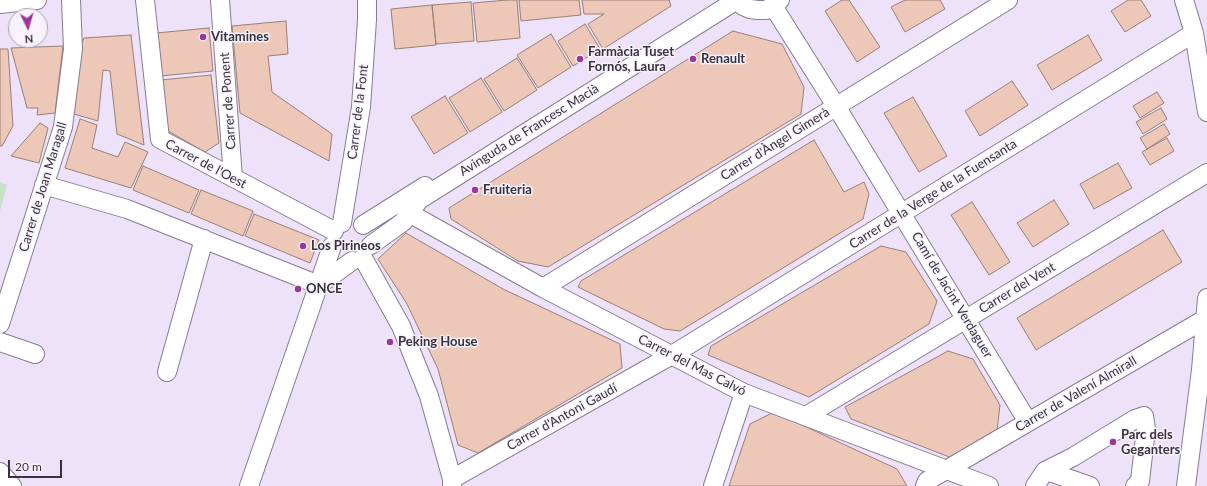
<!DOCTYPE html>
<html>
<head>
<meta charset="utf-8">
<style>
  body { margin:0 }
  #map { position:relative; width:1207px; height:486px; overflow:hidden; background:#ede2fa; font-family:Lato,sans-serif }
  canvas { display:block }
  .north { position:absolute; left:8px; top:8px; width:40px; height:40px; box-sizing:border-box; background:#f7f2fc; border:1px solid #aaa5af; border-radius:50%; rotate:175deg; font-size:11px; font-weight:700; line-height:16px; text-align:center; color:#37323c }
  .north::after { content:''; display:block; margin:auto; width:14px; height:18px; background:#9c369a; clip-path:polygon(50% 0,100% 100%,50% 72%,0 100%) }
  .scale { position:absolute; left:8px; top:460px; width:54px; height:18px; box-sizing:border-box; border:2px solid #37323c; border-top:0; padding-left:5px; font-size:12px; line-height:14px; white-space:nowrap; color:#37323c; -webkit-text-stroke:3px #f7f2fc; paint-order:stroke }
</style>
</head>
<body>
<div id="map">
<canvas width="1207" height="486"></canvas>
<div class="north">N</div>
<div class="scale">20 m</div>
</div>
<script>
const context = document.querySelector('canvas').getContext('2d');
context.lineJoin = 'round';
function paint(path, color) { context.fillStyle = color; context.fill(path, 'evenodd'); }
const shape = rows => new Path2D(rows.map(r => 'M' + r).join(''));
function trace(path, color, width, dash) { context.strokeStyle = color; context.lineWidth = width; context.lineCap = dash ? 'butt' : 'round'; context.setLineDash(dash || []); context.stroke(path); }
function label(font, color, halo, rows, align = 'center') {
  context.font = font + ' Lato,sans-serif'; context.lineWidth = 3; context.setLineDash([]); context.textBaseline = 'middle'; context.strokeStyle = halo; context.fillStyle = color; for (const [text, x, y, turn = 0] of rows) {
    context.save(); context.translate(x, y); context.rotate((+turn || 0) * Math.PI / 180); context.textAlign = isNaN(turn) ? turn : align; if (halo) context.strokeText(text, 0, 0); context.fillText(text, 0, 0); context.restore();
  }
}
paint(shape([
  [0,182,7,185,0,211]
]), '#c8e1c7');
const building = shape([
  [507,0,517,0,520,38,477,42,473,3,507,0],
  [519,0,579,0,581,15,521,21,519,0],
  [582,0,669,0,671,6,603,49,588,24,604,14,584,14,582,0],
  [842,0,849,0,880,47,857,62,825,11,842,0],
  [905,0,940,0,945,9,905,32,891,7,905,0],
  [1128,0,1141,0,1151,16,1125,32,1111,11,1128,0],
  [471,2,474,41,436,44,432,5,471,2],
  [432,5,436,45,395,49,391,9,432,5],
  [286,21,288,54,268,56,272,92,332,134,329,161,240,113,232,26,286,21],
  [585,24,600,49,573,66,558,41,585,24],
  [209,28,213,71,160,76,156,33,209,28],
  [733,31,782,44,804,87,801,114,548,267,518,261,451,219,449,208,733,31],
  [551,34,571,67,538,88,517,55,551,34],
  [131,35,144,145,117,134,110,71,103,70,98,121,74,114,81,45,84,38,131,35],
  [1088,35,1102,60,1052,90,1037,65,1088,35],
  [63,46,55,113,37,115,38,108,27,108,11,48,63,46],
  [0,49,8,49,13,126,2,146,0,146,0,49],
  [517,58,537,90,504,111,484,79,517,58],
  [211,75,219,143,205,152,166,130,161,80,211,75],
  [481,78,502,112,470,132,449,98,481,78],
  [1012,81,1028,105,980,136,965,111,1012,81],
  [1157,92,1164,103,1140,118,1133,106,1157,92],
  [445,96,468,133,434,154,411,117,445,96],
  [913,97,947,156,919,172,884,113,913,97],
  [1161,108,1167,119,1143,134,1136,122,1161,108],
  [80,119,97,125,92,148,118,157,125,142,148,152,131,188,65,168,80,119],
  [40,123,48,128,39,163,11,156,40,123],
  [1164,124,1170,134,1147,149,1140,138,1164,124],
  [1167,138,1174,151,1150,165,1142,152,1167,138],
  [814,140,844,192,864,182,869,194,863,219,680,331,664,329,578,287,581,281,814,140],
  [1118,163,1132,188,1094,209,1080,184,1118,163],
  [143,166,199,190,189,213,133,190,143,166],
  [201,190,253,211,243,236,191,214,201,190],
  [1054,200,1069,224,1033,247,1017,223,1054,200],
  [972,202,1010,262,989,275,951,215,972,202],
  [254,214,319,240,310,263,245,236,254,214],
  [1163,230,1182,262,1036,350,1017,318,1163,230],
  [406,233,503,289,620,344,622,368,478,453,458,445,438,369,407,304,378,259,406,233],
  [881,246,906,252,937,301,929,324,809,397,708,355,711,346,881,246],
  [948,351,973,359,1000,405,997,431,952,458,851,419,845,407,948,351],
  [774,412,897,469,907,486,729,486,750,424,774,412]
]);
paint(building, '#edc7b7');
trace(building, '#998075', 1);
const minor = shape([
  [145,0,160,139,334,231],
  [220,0,233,178],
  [737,0,743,6,750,9,758,10,766,10,773,6,780,0],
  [1184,0,1194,33,1207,112],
  [0,4,37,0],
  [773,6,836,106,1028,422],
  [44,185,127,209,319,285],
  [409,213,543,288,744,393,989,486],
  [342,223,361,107,367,20,367,0],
  [363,225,425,186],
  [371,245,403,222,419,200,737,0],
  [363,258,401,326,429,396,452,479,452,486],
  [319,285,352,261],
  [543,288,1008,0],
  [0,324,63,127,73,49,71,0],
  [0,342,35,354],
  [167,372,204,239],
  [806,416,1207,173],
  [1047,471,1090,486],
  [0,472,12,486],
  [452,479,672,355,1194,33],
  [249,486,332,246],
  [713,486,744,393],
  [925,486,927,481,946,470,1205,319],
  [1035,486,1045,471,1073,457,1135,419,1144,416,1146,429,1140,481,1135,486],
  [1186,486,1201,370,1207,298]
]);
trace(minor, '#877c92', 20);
trace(minor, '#fff', 18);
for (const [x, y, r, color] of [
  [203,37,4,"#9c369a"],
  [580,59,4,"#9c369a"],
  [693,59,4,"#9c369a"],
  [475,190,4,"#9c369a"],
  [303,246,4,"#9c369a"],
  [298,289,4,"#9c369a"],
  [390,342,4,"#9c369a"],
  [1113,442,4,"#9c369a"]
]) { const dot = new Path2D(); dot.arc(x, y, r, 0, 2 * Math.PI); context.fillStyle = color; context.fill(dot); trace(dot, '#f7f2fc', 1.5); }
label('bold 13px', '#37323c', '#f7f2fc', [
  ["Vitamines",211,37],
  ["Farmàcia Tuset",588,52],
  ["Fornós, Laura",588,67],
  ["Renault",701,59],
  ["Fruiteria",483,190],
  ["Los Pirineos",311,246],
  ["ONCE",306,289],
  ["Peking House",398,342],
  ["Parc dels",1121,435],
  ["Geganters",1121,450]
], 'left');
label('13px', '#37323c', '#f7f2fc', [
  ["Carrer de Ponent",228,101,-94],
  ["Carrer de la Font",358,112,-83],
  ["Avinguda de Francesc Macià",529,130,-32],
  ["Carrer d'Àngel Gimerà",775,144,-32],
  ["Carrer de l'Oest",206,164,28],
  ["Carrer de Joan Maragall",43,187,-73],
  ["Carrer de la Verge de la Fuensanta",933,194,-32],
  ["Carrer del Vent",1017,288,-31],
  ["Camí de Jacint Verdaguer",952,295,59],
  ["Carrer del Mas Calvó",692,365,27],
  ["Carrer de Valení Almirall",1076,394,-30],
  ["Carrer d'Antoni Gaudí",562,417,-29]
]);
</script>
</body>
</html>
